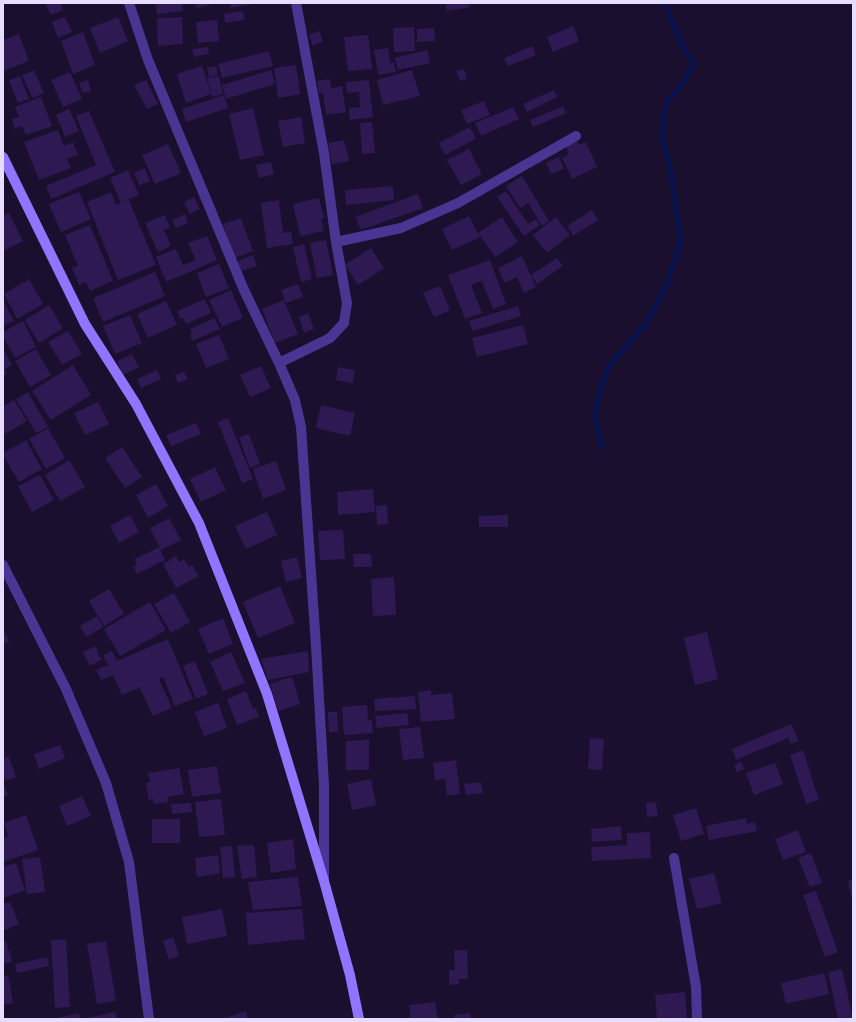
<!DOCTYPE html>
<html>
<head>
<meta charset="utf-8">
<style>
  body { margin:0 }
  #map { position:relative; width:856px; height:1022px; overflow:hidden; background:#1a0f2f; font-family:"Roboto Condensed",sans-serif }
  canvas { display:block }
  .frame { position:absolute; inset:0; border:4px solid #e7ddff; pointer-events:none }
</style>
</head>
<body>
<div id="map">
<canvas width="856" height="1022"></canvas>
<div class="frame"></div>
</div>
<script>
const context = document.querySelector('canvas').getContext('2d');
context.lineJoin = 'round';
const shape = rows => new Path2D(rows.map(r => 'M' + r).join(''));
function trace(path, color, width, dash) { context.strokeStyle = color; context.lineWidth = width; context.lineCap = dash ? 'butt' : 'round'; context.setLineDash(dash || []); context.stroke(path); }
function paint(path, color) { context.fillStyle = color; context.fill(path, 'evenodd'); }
trace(shape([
  [602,448,595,416,597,401,608,367,646,324,668,282,681,240,671,174,662,136,666,103,683,83,694,63,684,49,664,3]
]), '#051352', 4.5);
paint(shape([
  [45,3,60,3,63,10,51,15],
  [156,3,182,3,183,11,159,14,157,15],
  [195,3,210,3,210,5,197,8],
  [230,3,253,3,253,4,231,8],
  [445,3,469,3,470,7,447,11],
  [243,11,244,20,225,23,224,14],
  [65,17,72,32,58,38,52,22],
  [118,17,128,41,100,53,90,28],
  [182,17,183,44,158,46,157,18],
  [217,20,219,41,198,43,196,22],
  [573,26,579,41,553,52,547,37],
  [414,27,415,51,394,52,393,28],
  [434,28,435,41,417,42,417,29],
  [319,31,323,41,313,46,309,35],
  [83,32,95,65,73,74,61,41],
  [19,34,29,61,3,71,3,40],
  [368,35,372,69,348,71,344,37],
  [532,46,536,55,508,66,504,58],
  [208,47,209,54,194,57,192,49],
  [388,48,390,63,394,62,396,72,378,75,374,50],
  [427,50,430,63,398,70,395,58],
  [269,51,273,66,222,78,218,64],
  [296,65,300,94,278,98,274,68],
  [202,66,211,94,186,103,177,74],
  [216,66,218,75,209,77,207,68],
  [464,69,467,79,460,81,456,71],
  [34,70,44,93,32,98,22,75],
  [271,70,275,84,226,99,222,85],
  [412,70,420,96,383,105,377,80],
  [70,72,82,99,63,107,51,80],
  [20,76,29,99,18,103,9,80],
  [219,76,223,94,212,97,207,78],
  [330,79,331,88,342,86,346,112,326,115,323,93,319,94,317,81],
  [88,80,91,91,83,93,79,83],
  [146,80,158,104,147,109,134,85],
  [369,80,373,117,350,120,349,108,360,107,359,92,347,93,346,82],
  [554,90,557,97,527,112,523,104],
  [224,95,228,108,186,122,182,109],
  [41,97,52,126,26,135,22,126,15,129,12,119,19,117,15,107],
  [484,101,490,115,467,124,461,110],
  [563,106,566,113,533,127,530,120],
  [513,107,519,119,481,136,475,123],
  [253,108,264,155,240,160,229,114],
  [69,109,79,131,65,137,56,115],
  [89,111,115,172,51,199,46,186,96,165,76,116],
  [301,117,305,143,283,147,278,121],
  [372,122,375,153,362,154,360,123],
  [470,127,476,139,445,155,439,143],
  [58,130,64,146,73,142,78,155,67,159,71,168,39,180,24,142],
  [576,139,579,145,586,142,597,167,572,179,562,158,569,154,565,144],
  [344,140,349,161,332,164,328,143],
  [168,144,181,173,155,184,142,155],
  [469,149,482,174,461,185,447,160],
  [559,157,564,169,551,174,546,163],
  [271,162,274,174,259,178,256,165],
  [145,168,150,181,139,185,134,173],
  [128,170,139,195,122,202,129,200,156,265,118,280,87,202,111,192,116,205,121,203,110,178],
  [522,176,549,221,542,226,528,203,520,208,506,186],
  [393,186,394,200,346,205,345,190],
  [506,191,528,224,536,219,540,225,524,236,497,197],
  [79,192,91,219,61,232,49,204],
  [418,194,423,208,361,230,355,217],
  [194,197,200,209,190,214,184,202],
  [319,198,324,218,321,219,324,231,300,236,293,204],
  [279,200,283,233,291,232,293,244,267,248,261,203],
  [592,210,598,220,573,236,567,226],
  [9,213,23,241,3,251,3,216],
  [185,214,188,223,176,228,172,220],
  [165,215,170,228,164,230,171,246,158,252,145,223],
  [469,216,480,237,452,250,442,229],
  [502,217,518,242,495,257,478,233],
  [556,217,570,235,547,253,533,235],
  [241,218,253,251,235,258,223,224],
  [90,225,113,281,90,291,86,282,79,285,72,268,78,266,65,235],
  [207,236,217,260,166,282,156,257,176,249,183,265,196,260,188,243],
  [326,240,333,275,317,278,310,243],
  [304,244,312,279,301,282,293,247],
  [371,248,384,268,358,285,345,265],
  [253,255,257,266,241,271,238,261],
  [522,256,536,287,524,293,517,277,505,283,498,268],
  [557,258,563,266,537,284,531,275],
  [490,260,506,304,493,309,482,281,471,285,482,313,465,319,448,275],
  [219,264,229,288,206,297,197,273],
  [155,272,165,296,103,322,93,298],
  [29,279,43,304,17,319,4,294],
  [298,284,303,297,286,303,281,290],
  [440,286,450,310,434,317,423,293],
  [231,290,243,318,222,327,209,300],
  [205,299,211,313,186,324,183,318,180,319,177,311],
  [3,300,14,321,3,326],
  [284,300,298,334,275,343,262,309],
  [166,301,177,325,148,338,137,314],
  [49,305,63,328,39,343,25,320],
  [518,306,521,316,473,331,469,321],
  [308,313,314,329,304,333,299,317],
  [130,315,142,343,115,354,103,326],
  [215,318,220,329,192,341,190,335,192,334,190,329],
  [23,321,36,347,15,358,3,336,3,332],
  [523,325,528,344,477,357,472,338],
  [68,331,82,354,62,365,48,342],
  [219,335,229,359,206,368,196,344],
  [3,348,12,365,4,369,7,374,3,376],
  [36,349,51,375,30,387,15,361],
  [132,354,139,367,123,375,117,361],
  [73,365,91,395,51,420,32,391],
  [261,366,271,388,250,397,240,375],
  [338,367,355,370,353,383,336,380],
  [157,370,161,379,141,388,137,379],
  [184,372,188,379,178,383,175,375],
  [28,392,48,427,36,433,16,399],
  [14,400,27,421,3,435,3,407],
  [98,402,109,424,85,435,74,413],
  [321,405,355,413,350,436,316,428],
  [228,418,253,479,242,483,218,422],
  [196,423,201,434,171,446,166,435],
  [48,428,65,458,46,469,29,439],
  [249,434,260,464,250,468,239,437],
  [26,440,42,469,19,482,3,455,3,453],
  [122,447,142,477,125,488,105,458],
  [69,460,85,487,60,501,45,475],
  [276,461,286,490,263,499,253,469],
  [215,467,226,490,201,502,190,479],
  [40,475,54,500,32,512,18,486],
  [156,484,168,506,148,518,136,495],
  [373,489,375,512,338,515,337,492],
  [387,505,388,524,377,525,376,506],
  [267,512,277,535,246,549,235,526],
  [130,515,139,532,119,543,110,526],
  [508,515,508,527,479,527,479,516],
  [169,518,181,540,161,550,150,528],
  [343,530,345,559,320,560,318,531],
  [159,547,165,560,137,574,133,567,137,565,135,559],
  [353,554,371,554,372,567,354,567],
  [176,556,179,562,184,559,189,567,192,565,199,576,176,588,163,564],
  [297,557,302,578,286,582,281,561],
  [394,577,396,615,373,616,371,579],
  [280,586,295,623,258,638,243,602],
  [109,589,124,614,104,626,89,601],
  [174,593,190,622,171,633,154,604],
  [150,602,166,630,120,656,104,629],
  [97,616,103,627,86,637,80,626],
  [223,618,233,644,209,654,198,629],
  [3,629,9,641,3,644],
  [707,632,718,679,695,685,684,638],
  [168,639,193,699,175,706,163,677,159,679,172,708,153,716,140,688,144,686,122,695,113,675,101,680,96,670,108,665,103,655,112,651,117,661],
  [96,646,99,656,103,659,90,666,83,652],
  [308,651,309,672,268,680,261,659],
  [231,652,245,683,223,691,210,662],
  [195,661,208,694,196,699,183,666],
  [292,677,300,704,278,711,270,684],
  [431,690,431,695,452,693,455,719,421,722,418,692],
  [246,691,253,709,256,708,259,717,237,725,227,699],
  [415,696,416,709,375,711,374,699],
  [218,703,227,728,204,736,195,712],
  [367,705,368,720,372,720,373,733,344,735,342,707],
  [328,712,337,712,338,732,329,732],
  [407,713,409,725,377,728,375,716],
  [791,724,799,741,791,744,788,738,736,760,732,749],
  [420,727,424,758,403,760,399,729],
  [590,738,604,739,602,770,588,769],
  [369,740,369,770,346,770,346,741],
  [60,745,65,758,39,769,34,754],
  [803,750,819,800,806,804,790,755],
  [9,757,16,777,5,781,3,774,3,759],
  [456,760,460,794,447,796,445,779,435,780,433,763],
  [741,762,744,769,737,772,734,765],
  [775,763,783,784,754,795,746,773],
  [217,766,221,793,192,797,188,770],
  [179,768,184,794,168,797,168,802,154,804,153,799,149,800,146,783,150,782,148,773],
  [371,779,376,805,352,810,347,784],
  [481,782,483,793,466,795,464,784],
  [3,783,8,795,3,797],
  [82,796,91,816,67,826,59,806],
  [221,799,225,835,199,837,195,802],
  [656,802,658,816,647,817,646,803],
  [191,803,192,812,172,814,171,804],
  [696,808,704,834,681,841,673,815],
  [26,815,38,850,3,862,3,838,8,836,4,823],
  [746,818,747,824,755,822,757,831,709,840,706,826],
  [152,819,180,819,180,843,152,843],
  [621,826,622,840,592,842,591,829],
  [798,830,806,852,783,860,775,839],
  [650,832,651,858,592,861,591,847,627,845,627,833],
  [293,839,296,869,271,873,267,843],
  [254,845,257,877,242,879,237,846],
  [232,846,235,877,223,878,220,847],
  [811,853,822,883,810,887,798,858],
  [218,855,220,873,197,877,195,858],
  [40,857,45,892,27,894,22,859],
  [16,863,25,890,3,898,3,867],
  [714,873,722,903,697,909,689,879],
  [298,877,302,906,253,910,248,882],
  [853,880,853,900,852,900,848,881],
  [816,891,838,952,825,957,803,895],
  [10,902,19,924,3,931,3,904],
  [222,909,227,936,187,944,182,917],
  [302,909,305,939,248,945,246,913],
  [173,937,179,956,169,960,163,941],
  [66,939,70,1007,55,1008,51,940],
  [6,941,12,962,3,964,3,942],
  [106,941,116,1001,97,1004,87,944],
  [454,950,467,950,468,979,459,979,459,984,449,985,449,970,455,970],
  [47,957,49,966,17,973,15,964],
  [842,969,853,1019,838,1019,828,972],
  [824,973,829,994,786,1004,781,983],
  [8,975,13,1003,3,1005,3,976],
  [685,992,687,1019,657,1019,655,995],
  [435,1002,438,1019,411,1019,409,1005],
  [246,1011,248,1019,223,1019],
  [115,1012,117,1019,88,1019,88,1018],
  [79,1013,80,1019,57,1019,57,1018],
  [470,1013,471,1019,454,1019,454,1015]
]), '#2f1952');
trace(shape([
  [129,3,148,60,244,290,279,363,295,400,301,427,316,646,324,785,324,878],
  [336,242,401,228,458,203,576,136],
  [279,363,330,338,344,323,347,303,336,242,324,153,296,3],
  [3,565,66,689,106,783,129,862,149,1019],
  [674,858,696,987,697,1019]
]), '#4a3692', 10);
trace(shape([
  [3,157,85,324,136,404,199,523,267,694,324,881,350,975,359,1019]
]), '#9174ff', 10);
</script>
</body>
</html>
